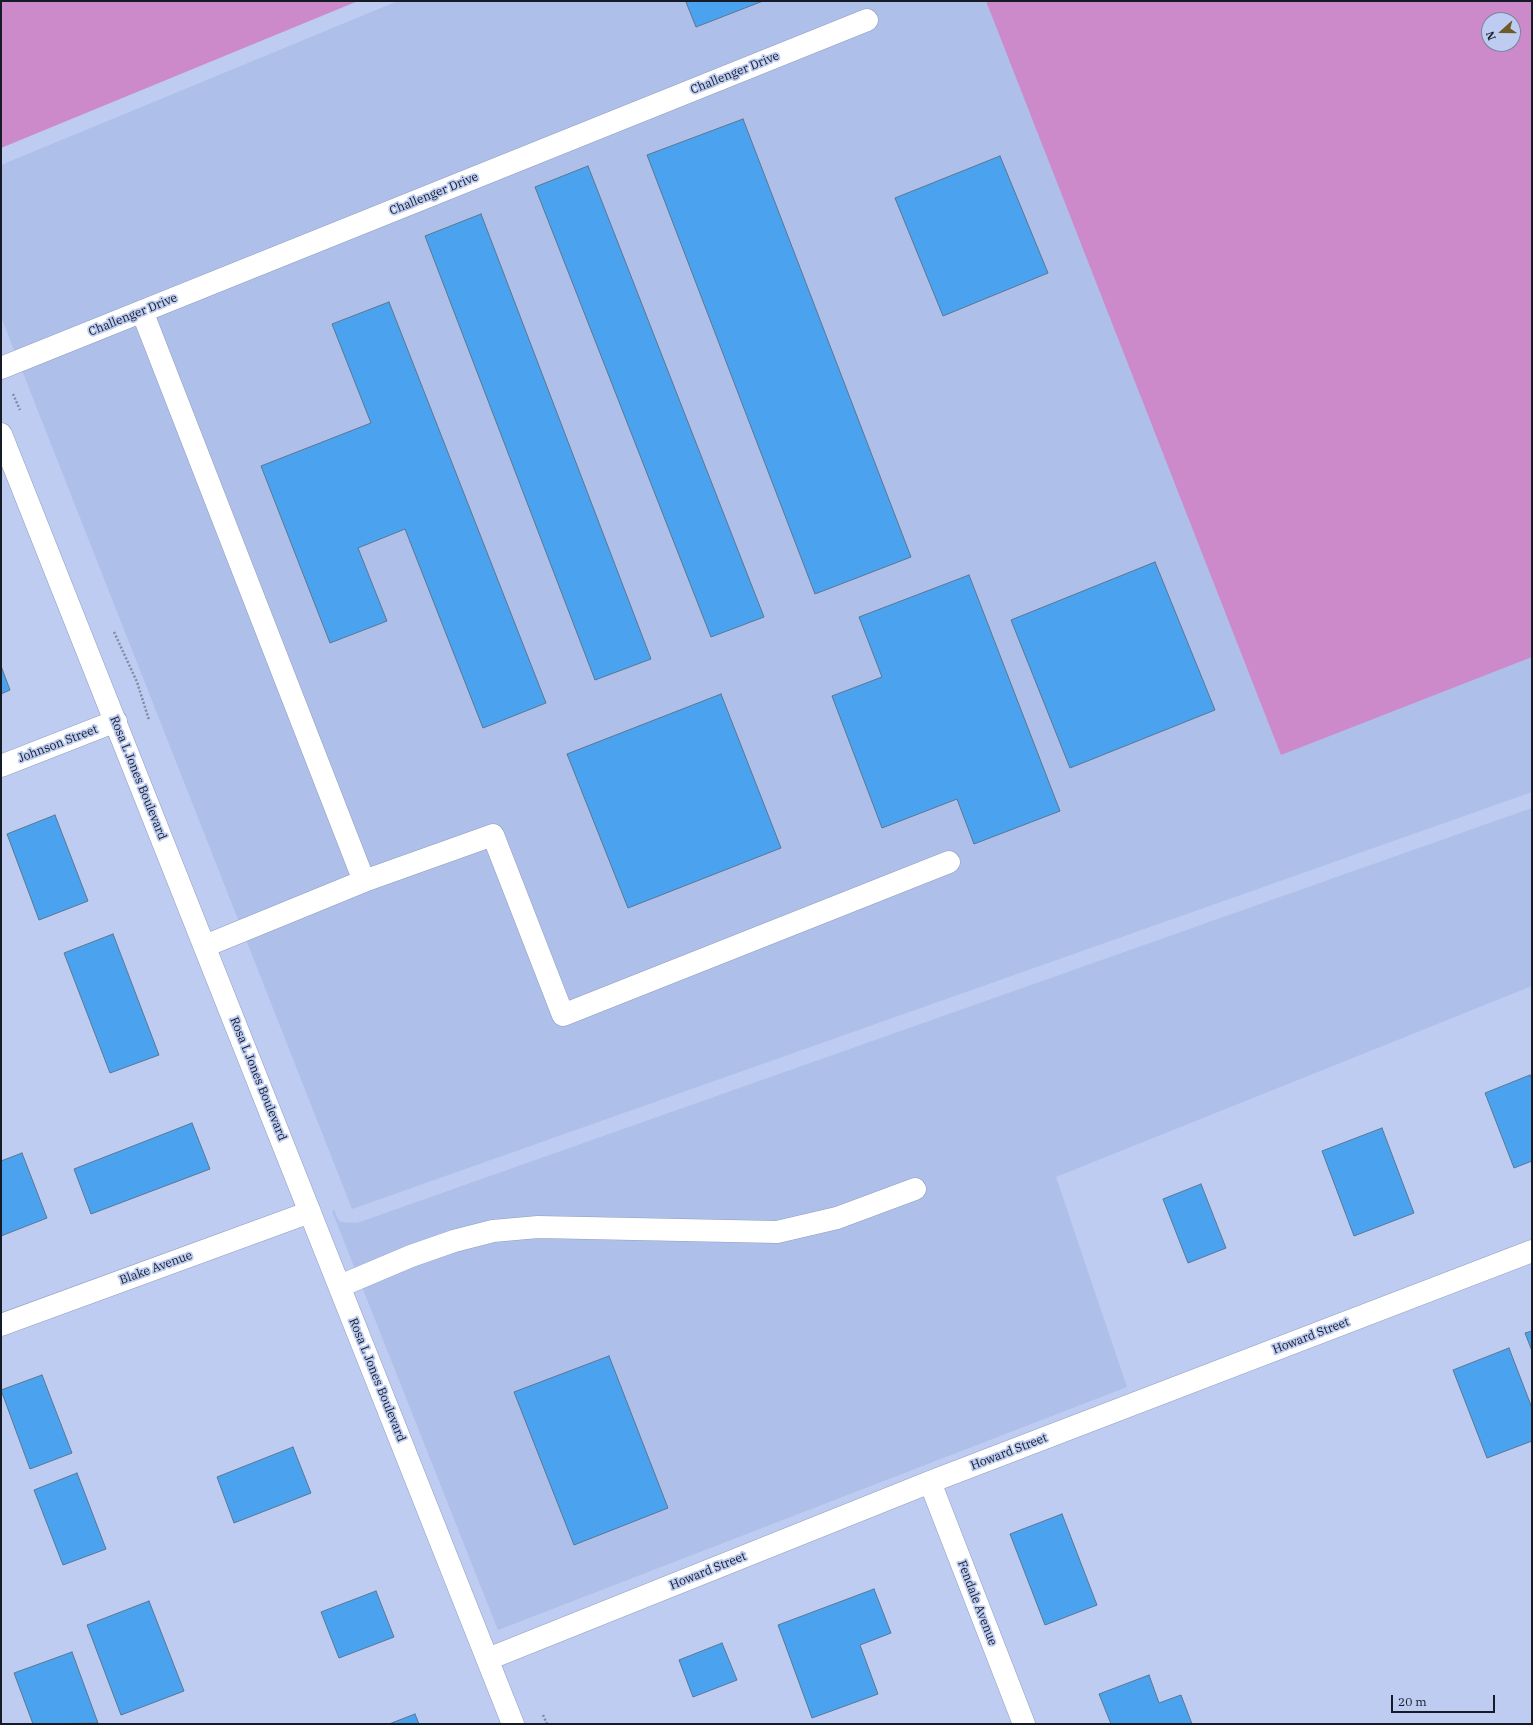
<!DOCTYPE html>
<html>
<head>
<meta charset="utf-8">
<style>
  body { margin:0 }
  #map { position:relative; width:1533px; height:1725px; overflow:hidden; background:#bdccf0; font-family:"IBM Plex Serif",serif }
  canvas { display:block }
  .frame { position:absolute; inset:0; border:2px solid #161b28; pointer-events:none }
  .north { position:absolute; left:1481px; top:12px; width:40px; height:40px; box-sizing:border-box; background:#bdccf0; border:1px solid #7a85a0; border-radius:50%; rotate:249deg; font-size:11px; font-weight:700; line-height:16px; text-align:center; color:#161b28 }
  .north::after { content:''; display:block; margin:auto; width:14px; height:18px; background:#6e5a29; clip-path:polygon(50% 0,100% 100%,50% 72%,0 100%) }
  .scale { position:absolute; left:1391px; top:1695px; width:104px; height:18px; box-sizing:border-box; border:2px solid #161b28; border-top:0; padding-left:5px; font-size:12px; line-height:14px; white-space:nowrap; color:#161b28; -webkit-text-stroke:3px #bdccf0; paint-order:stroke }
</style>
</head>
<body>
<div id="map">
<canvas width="1533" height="1725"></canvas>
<div class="frame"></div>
<div class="north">N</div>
<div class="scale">20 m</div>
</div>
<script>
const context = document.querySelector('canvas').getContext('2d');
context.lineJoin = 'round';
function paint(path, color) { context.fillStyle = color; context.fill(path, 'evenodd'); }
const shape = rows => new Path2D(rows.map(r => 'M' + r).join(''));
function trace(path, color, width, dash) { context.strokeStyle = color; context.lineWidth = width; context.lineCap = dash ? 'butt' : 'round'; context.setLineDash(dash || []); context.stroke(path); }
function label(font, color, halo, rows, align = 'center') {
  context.font = font + ' "IBM Plex Serif",serif'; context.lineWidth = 3.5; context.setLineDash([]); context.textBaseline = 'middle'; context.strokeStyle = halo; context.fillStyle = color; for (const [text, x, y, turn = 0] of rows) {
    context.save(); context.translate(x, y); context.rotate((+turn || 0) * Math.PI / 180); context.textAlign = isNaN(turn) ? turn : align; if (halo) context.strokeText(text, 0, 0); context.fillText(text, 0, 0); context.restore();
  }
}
paint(shape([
  [398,1,1532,1,1532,792,352,1209,1,317,1,165],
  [1489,20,1513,20,1513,44,1489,44],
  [1532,808,1532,986,1056,1177,1127,1387,498,1630,332,1211,334,1210,338,1219,341,1222,357,1223]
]), '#aebfe9');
paint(shape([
  [1,1,358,1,1,148],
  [986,1,1532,1,1532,657,1281,755],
  [1489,20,1513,20,1513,44,1489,44]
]), '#cd8acb');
const building = shape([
  [690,1,763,1,696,27,686,2,690,1],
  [743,119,911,557,815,594,647,155,743,119],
  [1000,156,1048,273,943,316,895,198,1000,156],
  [588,166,764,617,711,637,535,187,588,166],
  [481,214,651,659,595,680,425,236,481,214],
  [389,302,546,703,483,728,405,529,358,548,387,621,330,643,261,466,371,423,332,324,389,302],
  [1155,562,1215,710,1070,768,1011,620,1155,562],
  [969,575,1060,811,974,844,957,799,882,828,832,696,882,677,859,617,969,575],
  [1,666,10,690,1,694,1,666],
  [721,694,781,848,628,908,567,754,721,694],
  [55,815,88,901,39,920,7,834,55,815],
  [113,934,159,1055,110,1073,64,953,113,934],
  [1530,1075,1532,1080,1532,1161,1514,1168,1485,1093,1530,1075],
  [192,1123,210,1169,91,1214,74,1169,192,1123],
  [1382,1128,1414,1213,1354,1236,1322,1151,1382,1128],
  [22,1153,47,1218,1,1236,1,1161,22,1153],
  [1201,1184,1226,1248,1188,1263,1163,1199,1201,1184],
  [1532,1331,1532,1351,1525,1333,1532,1331],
  [1509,1348,1532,1408,1532,1441,1487,1458,1453,1370,1509,1348],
  [609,1356,668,1508,574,1545,514,1392,609,1356],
  [42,1375,72,1453,30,1469,1,1390,42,1375],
  [293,1447,311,1493,234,1523,217,1477,293,1447],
  [77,1473,106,1549,63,1565,34,1490,77,1473],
  [1062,1514,1097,1605,1045,1625,1010,1534,1062,1514],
  [874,1589,891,1633,860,1645,878,1694,812,1718,778,1625,874,1589],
  [376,1591,394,1637,339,1658,321,1612,376,1591],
  [149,1601,184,1691,121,1715,87,1625,149,1601],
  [722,1643,737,1680,693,1697,679,1660,722,1643],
  [72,1652,98,1723,33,1724,14,1673,72,1652],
  [1149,1675,1159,1703,1181,1695,1192,1724,1111,1724,1099,1694,1149,1675],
  [415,1714,419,1724,389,1724,415,1714]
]);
paint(building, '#4ba2ee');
trace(building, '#5b7792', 1);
const minor = shape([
  [142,311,364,881,205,946],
  [1,368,867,20],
  [1,434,513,1724],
  [1,766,116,721],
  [364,881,493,835,563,1015,949,862],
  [340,1286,411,1256,454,1241,493,1231,538,1227,777,1232,837,1218,915,1189],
  [1,1325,310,1212],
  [930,1482,1024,1724],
  [488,1659,930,1482,1532,1251]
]);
trace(minor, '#909ec0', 23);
trace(shape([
  [13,394,20,410],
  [114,632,137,682,149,720],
  [543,1715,547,1724]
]), '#7f8ba6', 2.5, [2, 2]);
trace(minor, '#fff', 22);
label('12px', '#161b28', '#bdccf0', [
  ["Challenger Drive",735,73,-22],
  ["Challenger Drive",434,194,-22],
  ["Challenger Drive",133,315,-22],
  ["Johnson Street",58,744,-21],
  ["Rosa L Jones Boulevard",138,778,68],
  ["Rosa L Jones Boulevard",258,1079,68],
  ["Blake Avenue",156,1268,-20],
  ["Howard Street",1311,1336,-21],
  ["Rosa L Jones Boulevard",377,1380,68],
  ["Howard Street",1009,1452,-21],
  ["Howard Street",708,1571,-22],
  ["Fendale Avenue",977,1603,69]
]);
</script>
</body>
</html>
